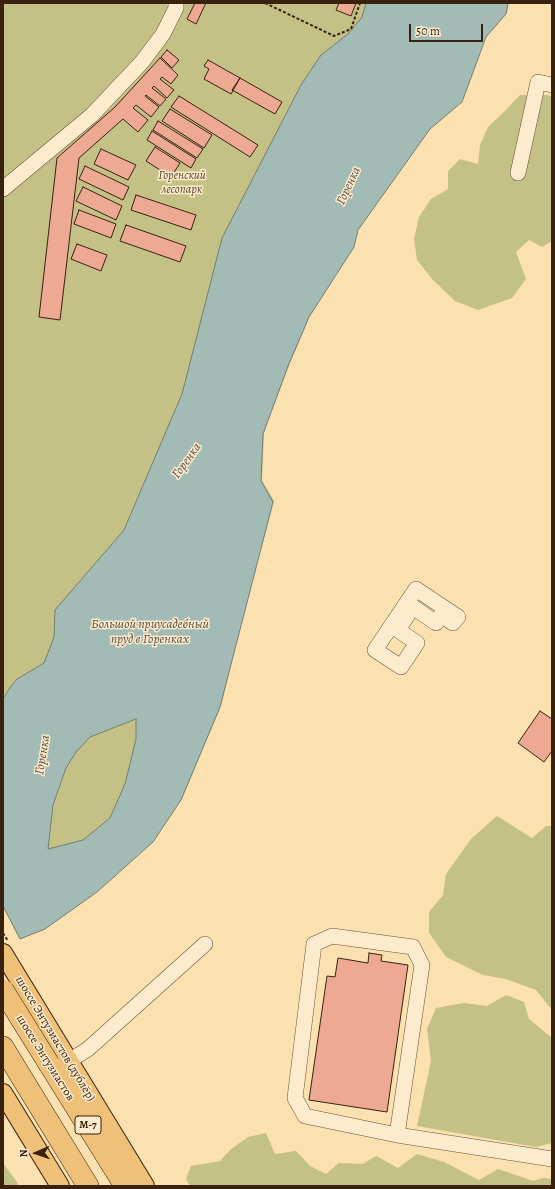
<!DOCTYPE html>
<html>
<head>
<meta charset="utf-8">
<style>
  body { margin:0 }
  #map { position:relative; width:555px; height:1189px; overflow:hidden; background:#fbe0b0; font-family:Alegreya,serif }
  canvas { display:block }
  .frame { position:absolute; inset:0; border:4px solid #392110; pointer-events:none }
  .north { position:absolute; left:16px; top:1133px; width:40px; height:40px; -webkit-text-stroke:3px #fcebcc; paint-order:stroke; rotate:268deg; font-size:11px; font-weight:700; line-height:16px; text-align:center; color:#392110 }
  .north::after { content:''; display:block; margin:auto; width:14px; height:18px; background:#392110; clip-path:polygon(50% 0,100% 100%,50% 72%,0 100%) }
  .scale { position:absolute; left:409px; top:24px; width:74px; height:18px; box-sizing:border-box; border:2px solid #392110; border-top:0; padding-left:5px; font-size:12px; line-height:14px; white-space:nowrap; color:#392110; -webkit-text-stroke:3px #fcebcc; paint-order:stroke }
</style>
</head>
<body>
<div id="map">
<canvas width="555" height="1189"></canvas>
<div class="frame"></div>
<div class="north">N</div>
<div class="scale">50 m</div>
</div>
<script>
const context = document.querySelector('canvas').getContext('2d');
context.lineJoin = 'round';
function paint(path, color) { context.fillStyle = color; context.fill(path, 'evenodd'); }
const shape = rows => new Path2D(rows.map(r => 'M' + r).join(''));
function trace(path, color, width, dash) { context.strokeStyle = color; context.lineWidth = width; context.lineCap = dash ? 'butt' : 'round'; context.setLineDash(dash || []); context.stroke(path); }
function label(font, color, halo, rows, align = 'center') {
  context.font = font + ' Alegreya,serif'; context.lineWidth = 3; context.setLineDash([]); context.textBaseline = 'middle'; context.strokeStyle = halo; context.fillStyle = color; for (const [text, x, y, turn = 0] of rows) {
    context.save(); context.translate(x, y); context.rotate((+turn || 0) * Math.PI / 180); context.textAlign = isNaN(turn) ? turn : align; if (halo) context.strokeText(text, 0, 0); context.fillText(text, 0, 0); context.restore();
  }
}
paint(shape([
  [3,3,509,3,507,13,486,36,462,101,431,127,357,230,354,246,310,316,289,366,264,432,262,480,274,501,236,643,221,706,182,799,154,840,97,890,45,929,20,939,3,906],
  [520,95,548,95,552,97,552,241,542,247,529,240,516,252,526,279,512,298,478,310,455,301,432,279,417,260,414,239,419,217,431,199,448,189,448,171,460,159,478,164,480,145,488,127,506,110],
  [497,816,532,838,546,826,552,826,552,1010,536,990,506,979,483,975,446,957,429,933,429,912,443,895,446,874,471,839],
  [506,995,524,1002,529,1019,552,1038,552,1143,536,1147,417,1126,431,1061,427,1029,436,1008,464,1003,487,1006],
  [266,1133,275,1154,296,1151,310,1166,326,1174,339,1163,363,1164,376,1156,398,1168,417,1154,444,1162,479,1180,498,1169,533,1181,543,1178,552,1179,552,1186,190,1186,186,1179,191,1166,220,1161,231,1149,248,1137],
  [3,1163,17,1182,18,1186,3,1186]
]), '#c4c187');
const water = shape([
  [366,3,508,3,506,14,486,37,462,102,430,129,358,230,354,247,309,317,288,366,263,434,261,481,273,502,220,707,181,800,153,842,97,892,45,929,20,939,3,906,3,699,11,686,17,679,44,663,54,637,55,610,124,530,182,394,222,238,301,85,321,55,349,33,362,17,366,3],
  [136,719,136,739,125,784,110,818,83,840,48,849,53,805,66,768,76,752,90,737,136,719]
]);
paint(water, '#a2bbb5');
trace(water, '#787d73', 1);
const building = shape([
  [195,3,206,3,196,24,187,19,195,3],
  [339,3,356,3,351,16,336,10,339,3],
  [167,50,179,60,172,68,161,57,167,50],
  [160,58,178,75,171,84,162,77,160,79,174,90,167,98,154,86,152,88,166,99,160,106,146,95,145,96,159,107,151,117,136,105,133,108,148,120,138,132,123,119,79,158,60,320,39,317,57,158,115,107,160,58],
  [208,60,240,78,231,94,204,79,209,69,204,66,208,60],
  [240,78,282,102,275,114,232,90,240,78],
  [179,96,258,145,250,157,171,107,179,96],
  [170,109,212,135,204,148,162,121,170,109],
  [158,121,203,149,197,158,153,130,158,121],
  [152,131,196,159,191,168,147,140,152,131],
  [155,147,180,163,171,177,146,161,155,147],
  [101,149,136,165,128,180,94,164,101,149],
  [85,166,129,187,123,200,79,179,85,166],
  [83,187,122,206,116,220,76,201,83,187],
  [136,195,196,215,191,230,131,210,136,195],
  [79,210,116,224,111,238,74,224,79,210],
  [126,225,186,246,180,262,120,241,126,225],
  [77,244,107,255,101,271,71,259,77,244],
  [540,711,552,719,552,751,544,762,518,743,540,711],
  [369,953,382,955,381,961,408,965,387,1112,309,1100,327,976,335,977,338,958,368,963,369,953]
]);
paint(building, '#eea993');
trace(building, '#392110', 1);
const minor = shape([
  [518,173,538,82,552,85],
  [3,189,92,115,142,62,163,34,176,8,176,3],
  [416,589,458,617,453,623,441,615,436,623,413,607,398,630,417,643,401,667,375,650,416,589],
  [69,1061,88,1049,205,944],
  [397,1135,422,965,413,947,332,936,314,944,295,1098,305,1116,397,1135,552,1159]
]);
const major = shape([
  [3,953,145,1186],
  [3,1093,60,1186]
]);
const highway = shape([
  [3,1047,88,1186],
  [49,1064,125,1186]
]);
trace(minor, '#6a5138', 16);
trace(major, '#392110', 20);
trace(highway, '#392110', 22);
trace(shape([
  [265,3,334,36,351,29,360,3],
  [3,933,8,941]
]), '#392110', 2, [3, 2]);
trace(minor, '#fcebcc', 15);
trace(major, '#eec078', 18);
trace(highway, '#eec078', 21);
const highwayBridge = shape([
  [3,990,49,1064]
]);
trace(highwayBridge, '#392110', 22, []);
trace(highwayBridge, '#eec078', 21);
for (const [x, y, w] of [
  [88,1125,26]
]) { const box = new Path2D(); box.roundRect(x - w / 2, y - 9, w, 18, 3); context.fillStyle = '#fcebcc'; context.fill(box); trace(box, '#392110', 1); }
label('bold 11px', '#392110', null, [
  ["М-7",88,1125]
]);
label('italic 12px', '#5c492e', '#fcebcc', [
  ["Горенский",182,176],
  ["лесопарк",182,190]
]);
label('12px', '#392110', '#fcebcc', [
  ["шоссе Энтузиастов (дублёр)",55,1039,59],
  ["шоссе Энтузиастов",45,1058,58]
]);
label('italic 13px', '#584f42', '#fcebcc', [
  ["Горенка",349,186,-65],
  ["Горенка",187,461,-54],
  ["Большой приусадебный",150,625],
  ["пруд в Горенках",150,640],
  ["Горенка",43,755,-81]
]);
</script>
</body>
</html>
